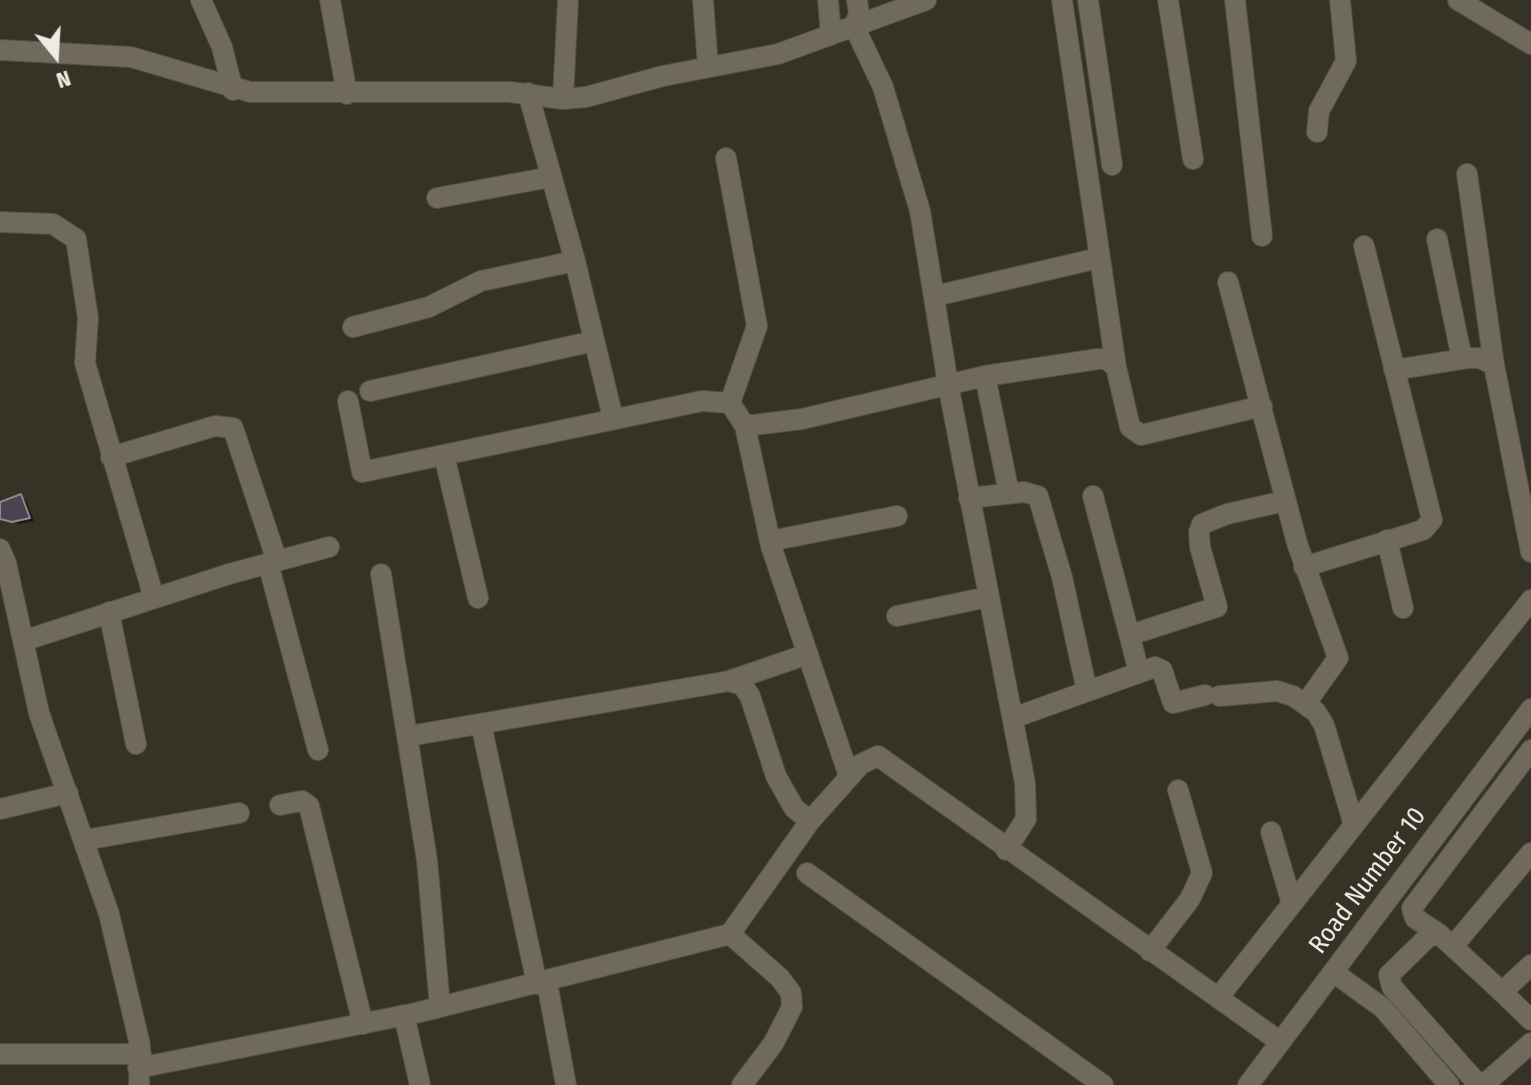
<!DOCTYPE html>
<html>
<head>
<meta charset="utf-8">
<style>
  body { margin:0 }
  #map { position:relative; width:1531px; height:1085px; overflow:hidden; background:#373226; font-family:"Fira Sans Condensed",sans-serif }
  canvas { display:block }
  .north { position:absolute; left:16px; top:16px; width:80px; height:80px; -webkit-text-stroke:6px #373226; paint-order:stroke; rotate:162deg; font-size:22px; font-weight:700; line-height:32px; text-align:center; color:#efebe4 }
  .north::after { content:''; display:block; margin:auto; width:28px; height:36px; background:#efebe4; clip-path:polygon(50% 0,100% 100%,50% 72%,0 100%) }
</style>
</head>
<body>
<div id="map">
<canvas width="1531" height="1085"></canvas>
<div class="north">N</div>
</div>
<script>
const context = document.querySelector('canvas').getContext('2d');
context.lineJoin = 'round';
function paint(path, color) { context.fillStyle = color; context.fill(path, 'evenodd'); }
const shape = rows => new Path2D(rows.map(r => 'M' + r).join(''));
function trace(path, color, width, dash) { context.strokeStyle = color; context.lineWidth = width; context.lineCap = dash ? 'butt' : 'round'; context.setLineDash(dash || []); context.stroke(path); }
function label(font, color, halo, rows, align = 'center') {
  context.font = font + ' "Fira Sans Condensed",sans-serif'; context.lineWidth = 6; context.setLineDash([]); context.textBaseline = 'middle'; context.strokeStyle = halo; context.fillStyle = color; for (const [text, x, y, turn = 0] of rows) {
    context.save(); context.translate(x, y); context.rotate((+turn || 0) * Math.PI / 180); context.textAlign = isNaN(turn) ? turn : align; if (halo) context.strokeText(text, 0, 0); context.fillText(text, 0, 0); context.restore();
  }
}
paint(shape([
  [21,496,26,500,34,521,19,524,0,516,0,504]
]), '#0007');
const building = shape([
  [21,494,30,518,12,522,0,519,0,502,21,494]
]);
paint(building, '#494450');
trace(building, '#8e8896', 2);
const minor = shape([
  [201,0,222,47,233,90],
  [330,0,347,94],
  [703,0,708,67],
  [828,0,831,35],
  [857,0,859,14,854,26,883,87,920,211,948,384,1025,783,1026,819,1006,850],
  [1062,0,1116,367],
  [1088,0,1112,165],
  [1168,0,1193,159],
  [1235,0,1262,236],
  [1458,0,1531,44],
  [0,50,131,57,250,92,510,92,563,99,586,97,663,76,778,54,926,0],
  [528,93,575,261,613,418],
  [563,99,568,0],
  [1317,132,1319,111,1346,61,1340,0],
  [726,158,757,326,730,403],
  [1467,174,1494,365],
  [437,198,551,177],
  [0,222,53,224,76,239,88,318,85,363,154,598],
  [1437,239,1462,359],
  [1228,282,1297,543,1338,658,1306,703],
  [935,296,1099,258],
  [353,327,429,307,481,281,575,261],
  [1394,370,1469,358,1480,358,1494,365,1531,552],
  [985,376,1009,493],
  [370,391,594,341],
  [348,401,362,472,702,401,730,403,745,426,771,546,849,776],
  [745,426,802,419,985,376,1098,359,1106,359,1116,367,1130,427,1141,435,1262,406],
  [444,455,478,598],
  [111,457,215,426,233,428,277,561],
  [1093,496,1139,672],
  [969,498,1024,492,1038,496,1062,577,1087,691],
  [1387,540,1403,608],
  [770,541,897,516],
  [0,549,6,563,39,713,109,914,140,1045,139,1085],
  [268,563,318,750],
  [1304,567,1423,530,1432,520,1364,246],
  [381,574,427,860,440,1007],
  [109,612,136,744],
  [897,616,988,597],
  [1130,635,1217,607,1200,547,1199,532,1202,524,1227,514,1285,501],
  [23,641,229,574,329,547],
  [729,681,808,654],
  [1220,696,1277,691,1293,696,1316,712,1324,725,1354,825],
  [1013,718,1155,667,1162,670,1173,703,1205,695],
  [481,724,537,984],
  [409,736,729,681,742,685,750,696,776,776,794,808,810,821],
  [280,805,302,801,309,806,363,1024],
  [0,809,68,793],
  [1271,832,1292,904],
  [85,840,239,813],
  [807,873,1103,1085],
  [1439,934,1415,918,1412,908,1531,750],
  [1454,945,1531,853],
  [1150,951,1190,899,1202,873,1178,790],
  [1531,965,1502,992,1439,934,1428,937,1389,975,1392,987,1477,1083,1488,1081,1531,1043],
  [1333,972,1383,1008,1449,1085],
  [547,983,566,1085],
  [1502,992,1531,1020],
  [1218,998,1531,600],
  [404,1015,420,1085],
  [0,1054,141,1054],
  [138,1068,416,1013,730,934],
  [742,1085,773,1044,792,1007,791,993,780,978,730,934,810,821,861,764,878,756,1279,1041],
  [1248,1085,1531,709]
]);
trace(minor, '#555046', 22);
trace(minor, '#706a5d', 20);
label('26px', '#efebe4', '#373226', [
  ["Road Number 10",1368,881,-53]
]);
</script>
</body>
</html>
